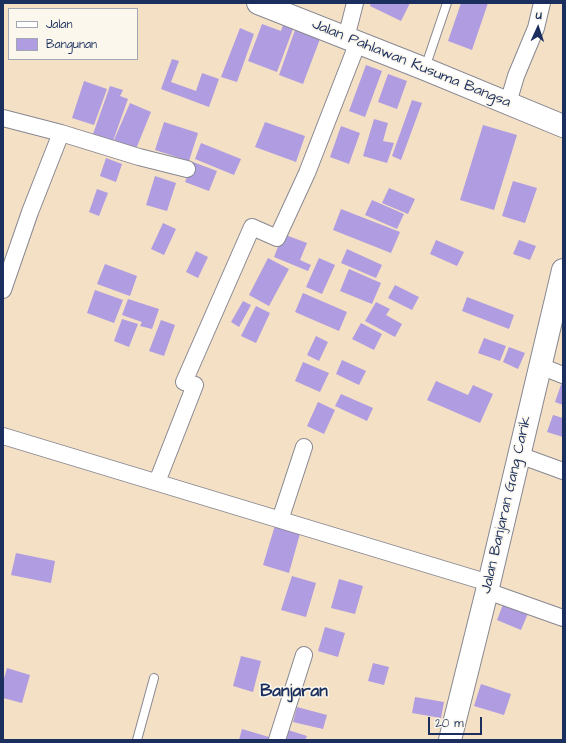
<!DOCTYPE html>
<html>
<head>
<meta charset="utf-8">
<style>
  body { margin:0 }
  #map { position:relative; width:566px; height:743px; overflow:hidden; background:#f4e0c5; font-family:"Architects Daughter",sans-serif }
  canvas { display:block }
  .frame { position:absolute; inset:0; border:4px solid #1b2f5e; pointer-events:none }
  .legend { position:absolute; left:8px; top:8px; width:130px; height:52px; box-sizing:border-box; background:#fbf7ec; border:1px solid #a1a7b3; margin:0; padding:5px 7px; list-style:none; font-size:12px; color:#1b2f5e }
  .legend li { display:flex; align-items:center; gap:8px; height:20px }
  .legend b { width:20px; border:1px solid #a1a7b3 }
  .north { position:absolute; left:518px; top:8px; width:40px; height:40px; -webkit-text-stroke:3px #fbf7ec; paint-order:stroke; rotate:3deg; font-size:11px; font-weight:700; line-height:16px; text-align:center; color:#1b2f5e }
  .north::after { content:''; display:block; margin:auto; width:14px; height:18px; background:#1b2f5e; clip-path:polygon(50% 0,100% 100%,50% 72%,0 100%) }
  .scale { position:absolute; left:428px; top:717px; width:54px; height:18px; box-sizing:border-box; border:2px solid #1b2f5e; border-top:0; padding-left:5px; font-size:12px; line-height:14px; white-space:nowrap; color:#1b2f5e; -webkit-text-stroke:3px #fbf7ec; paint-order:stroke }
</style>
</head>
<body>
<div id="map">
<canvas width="566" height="743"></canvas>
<div class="frame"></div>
<ul class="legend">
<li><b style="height:5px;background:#fff"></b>Jalan</li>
<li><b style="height:11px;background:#b09ce0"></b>Bangunan</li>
</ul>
<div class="north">U</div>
<div class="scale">20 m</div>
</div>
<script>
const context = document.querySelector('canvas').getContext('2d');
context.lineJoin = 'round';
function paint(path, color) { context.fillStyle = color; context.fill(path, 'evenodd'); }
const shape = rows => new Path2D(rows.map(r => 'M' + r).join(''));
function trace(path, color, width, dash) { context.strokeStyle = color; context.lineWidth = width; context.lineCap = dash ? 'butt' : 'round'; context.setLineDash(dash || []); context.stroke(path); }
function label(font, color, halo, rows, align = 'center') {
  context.font = font + ' "Architects Daughter",sans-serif'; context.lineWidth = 3; context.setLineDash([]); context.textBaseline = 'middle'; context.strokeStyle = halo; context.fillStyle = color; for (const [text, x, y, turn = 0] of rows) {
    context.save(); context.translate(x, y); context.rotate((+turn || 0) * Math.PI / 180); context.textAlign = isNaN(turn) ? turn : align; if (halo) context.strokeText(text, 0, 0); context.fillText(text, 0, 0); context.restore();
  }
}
paint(shape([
  [371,3,410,3,401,21,370,6],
  [461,3,488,3,472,50,448,41],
  [262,24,281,31,283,25,293,29,277,72,248,61],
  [240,28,254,34,237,82,221,77],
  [295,30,320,39,303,84,279,75],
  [172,59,179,61,171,82,196,91,202,73,219,79,209,107,161,89],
  [366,65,382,71,365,117,349,111],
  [388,74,407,81,397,109,378,102],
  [84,81,107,89,94,125,72,118],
  [110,86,123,90,120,96,128,99,113,141,93,134],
  [412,100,422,103,401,160,392,156],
  [130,103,151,112,136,149,114,140],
  [374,119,388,123,383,141,394,143,387,163,363,156],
  [164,122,198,133,189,161,155,150],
  [265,122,305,136,296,162,255,147],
  [483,125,517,135,494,210,460,200],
  [341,126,360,133,349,164,330,157],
  [201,143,241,159,234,175,195,159],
  [106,158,122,164,116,182,100,176],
  [193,162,217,171,209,191,185,182],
  [155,176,176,183,167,211,146,205],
  [513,181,537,188,525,223,502,216],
  [389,188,415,199,408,214,382,203],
  [97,189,108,193,99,216,89,212],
  [372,200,404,214,397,229,365,215],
  [341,209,400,232,391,253,333,230],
  [163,223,176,229,164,255,151,249],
  [283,234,307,243,300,260,311,265,308,271,274,257],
  [436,240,464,252,457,266,430,254],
  [519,240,536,246,530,260,513,254],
  [347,249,382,265,376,278,341,263],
  [196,251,208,257,198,278,186,272],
  [268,258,289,269,269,306,249,295],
  [319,258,335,265,322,294,306,287],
  [105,264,137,276,130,296,97,284],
  [349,269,381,283,372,304,340,291],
  [395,285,419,297,412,310,388,298],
  [95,290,123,300,114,323,87,313],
  [303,293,347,312,339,331,295,312],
  [467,297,514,315,509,329,462,311],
  [128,299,159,309,152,329,140,326,142,322,122,315],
  [243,301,251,305,239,327,231,322],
  [376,302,390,309,386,315,402,324,395,337,365,321],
  [256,306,270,313,256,343,241,336],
  [122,319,138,324,129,347,114,341],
  [161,320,175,325,164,356,149,351],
  [361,323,382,334,374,350,352,339],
  [316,336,328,342,319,361,307,355],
  [484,338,506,346,500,361,478,353],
  [509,347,525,353,518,369,503,362],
  [342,360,366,371,359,385,336,374],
  [303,362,329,373,320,392,295,381],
  [563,379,563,405,555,402],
  [436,381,468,395,473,385,493,394,480,423,427,400],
  [341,394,373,408,367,421,335,406],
  [318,402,335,410,324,434,307,426],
  [553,415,563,418,563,437,547,432],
  [276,522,301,530,289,573,263,565],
  [16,553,55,561,51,583,11,575],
  [292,576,316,583,306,617,281,610],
  [339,579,363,586,355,614,331,608],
  [504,602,529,611,521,630,497,620],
  [325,627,345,633,338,657,318,651],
  [241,656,261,661,253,692,233,686],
  [373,663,389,667,384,685,368,681],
  [7,668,30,675,22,703,3,698,3,682],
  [481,684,511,694,504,715,474,706],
  [415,697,444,702,441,718,412,713],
  [297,707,327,715,323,729,293,722],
  [242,729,269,737,268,740,239,740],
  [285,729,307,736,305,740,281,740]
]), '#b09ce0');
const lane = shape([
  [425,68,447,3],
  [137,740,154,678]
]);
const street = shape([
  [346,38,355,3],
  [508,103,516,76,536,28,542,3],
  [3,118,61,133],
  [3,290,30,212,61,133,139,157,187,169],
  [540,366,563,375],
  [3,436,489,583],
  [519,455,563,471],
  [157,482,195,385,184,382,252,227,277,238,307,173,358,42],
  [280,520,304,447],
  [487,591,563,618],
  [277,740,304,655]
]);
const secondary = shape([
  [258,3,425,69,563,126],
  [450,740,489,583,563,270]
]);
trace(lane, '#888892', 10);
trace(street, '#888892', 18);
trace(secondary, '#888892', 24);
trace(lane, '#fff', 8);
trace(street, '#fff', 16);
trace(secondary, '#fff', 22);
label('15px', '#1b2f5e', '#fbf7ec', [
  ["Jalan Pahlawan Kusuma Bangsa",411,64,22],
  ["Jalan Banjaran Gang Carik",507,505,-77]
]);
label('bold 17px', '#1b2f5e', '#fbf7ec', [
  ["Banjaran",294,692]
]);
</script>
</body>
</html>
